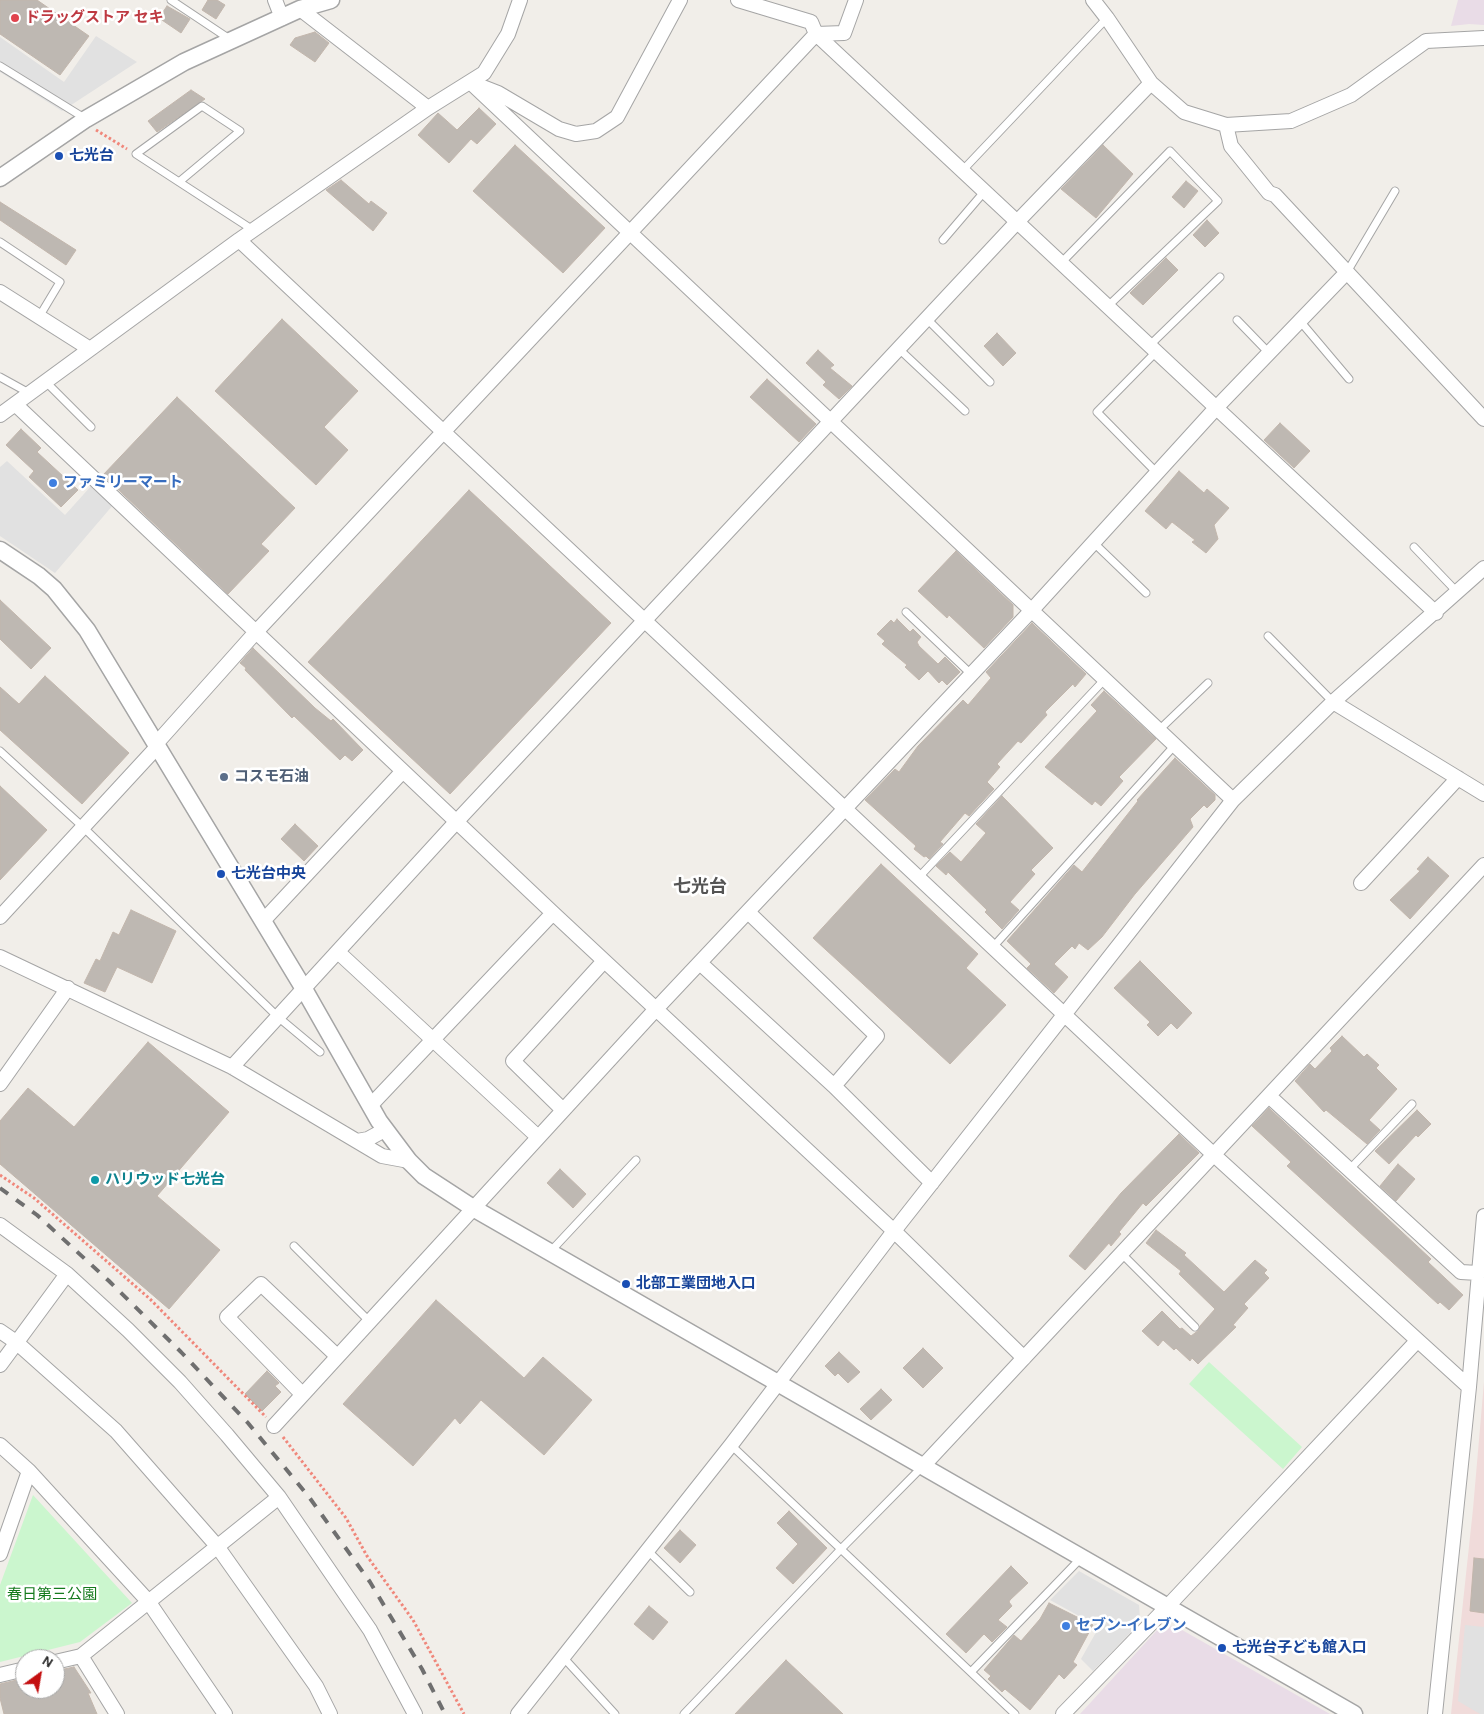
<!DOCTYPE html>
<html>
<head>
<meta charset="utf-8">
<style>
  body { margin:0 }
  #map { position:relative; width:1484px; height:1714px; overflow:hidden; background:#f1eee9; font-family:Karla,sans-serif }
  canvas { display:block }
  .north { position:absolute; left:15px; top:1649px; width:50px; height:50px; box-sizing:border-box; background:#fff; border:1px solid #a6a6a6; border-radius:50%; rotate:32deg; font-size:14px; font-weight:700; line-height:20px; text-align:center; color:#212121 }
  .north::after { content:''; display:block; margin:auto; width:18px; height:22px; background:#c40f10; clip-path:polygon(50% 0,100% 100%,50% 72%,0 100%) }
</style>
</head>
<body>
<div id="map">
<canvas width="1484" height="1714"></canvas>
<div class="north">N</div>
</div>
<script>
const context = document.querySelector('canvas').getContext('2d');
context.lineJoin = 'round';
function paint(path, color) { context.fillStyle = color; context.fill(path, 'evenodd'); }
const shape = rows => new Path2D(rows.map(r => 'M' + r).join(''));
function trace(path, color, width, dash) { context.strokeStyle = color; context.lineWidth = width; context.lineCap = dash ? 'butt' : 'round'; context.setLineDash(dash || []); context.stroke(path); }
function label(font, color, halo, rows, align = 'center') {
  context.font = font + ' Karla,"Noto Sans JP",sans-serif'; context.lineWidth = 5; context.setLineDash([]); context.textBaseline = 'middle'; context.strokeStyle = halo; context.fillStyle = color; for (const [text, x, y, turn = 0] of rows) {
    context.save(); context.translate(x, y); context.rotate((+turn || 0) * Math.PI / 180); context.textAlign = isNaN(turn) ? turn : align; if (halo) context.strokeText(text, 0, 0); context.fillText(text, 0, 0); context.restore();
  }
}
paint(shape([
  [1484,1382,1484,1714,1451,1714,1473,1509]
]), '#f0dbda');
paint(shape([
  [1458,0,1484,0,1484,25,1469,24,1451,26],
  [1175,1626,1330,1714,1080,1714,1159,1628]
]), '#e9dce7');
paint(shape([
  [1209,1362,1302,1447,1283,1469,1189,1384],
  [33,1495,132,1603,80,1642,0,1662,0,1585]
]), '#cbf6ce');
paint(shape([
  [96,36,137,62,62,111,0,72,0,37,64,82],
  [7,461,65,515,92,485,113,505,55,573,0,536,0,467],
  [1079,1571,1139,1605,1140,1618,1135,1628,1093,1671,1081,1659,1099,1627,1050,1600],
  [1465,1625,1484,1627,1484,1714,1480,1714,1458,1701]
]), '#e1e1e1');
const building = shape([
  [0,0,37,0,89,36,60,75,0,34,0,0],
  [208,0,217,0,225,5,216,19,202,10,208,0],
  [167,6,190,19,181,33,159,18,167,6],
  [315,32,329,43,315,62,290,45,295,38,315,32],
  [191,90,205,99,157,132,148,121,191,90],
  [479,108,496,124,477,144,471,139,449,163,418,135,438,113,457,130,479,108],
  [515,145,605,228,563,273,473,191,515,145],
  [1103,145,1133,174,1096,218,1061,189,1103,145],
  [341,180,369,204,371,201,387,213,373,231,326,190,341,180],
  [1186,181,1198,191,1184,208,1172,197,1186,181],
  [0,202,76,250,66,265,0,220,0,202],
  [1207,220,1219,233,1205,247,1193,235,1207,220],
  [1166,258,1178,270,1143,305,1130,293,1166,258],
  [282,319,358,391,324,427,348,450,316,485,215,391,282,319],
  [997,333,1016,353,1003,366,984,346,997,333],
  [818,350,834,365,830,368,852,386,839,399,823,385,826,382,806,363,818,350],
  [767,379,816,424,799,442,750,397,767,379],
  [177,397,295,508,261,544,269,551,228,594,103,475,177,397],
  [1280,423,1310,451,1294,468,1264,440,1280,423],
  [21,429,41,448,37,452,78,490,61,507,29,477,34,471,6,445,21,429],
  [1179,471,1204,493,1207,489,1229,508,1214,525,1218,539,1206,553,1192,542,1195,540,1172,522,1166,529,1145,511,1179,471],
  [469,490,611,623,450,794,308,662,469,490],
  [956,551,1013,605,1013,617,984,648,949,615,947,618,918,591,956,551],
  [0,600,51,648,31,669,0,639,0,600],
  [897,619,910,632,913,629,921,637,917,642,919,646,938,664,945,657,960,672,947,685,942,680,939,683,928,671,919,680,905,667,907,665,882,644,885,641,877,634,891,620,894,623,897,619],
  [1032,623,1086,674,1075,687,1073,684,1045,712,1047,715,1021,743,1018,741,997,764,1000,767,987,782,994,789,969,816,965,813,940,842,943,844,929,859,926,856,924,857,914,849,916,846,865,800,895,769,899,772,918,746,963,700,968,705,991,678,986,672,1032,623],
  [253,648,315,708,331,721,333,719,363,750,352,761,345,755,340,760,294,716,292,718,245,670,246,668,240,663,253,648],
  [45,676,129,753,82,804,0,730,0,687,19,704,45,676],
  [1104,691,1156,739,1119,777,1123,781,1101,806,1095,801,1092,805,1045,767,1097,711,1091,705,1104,691],
  [1175,758,1215,795,1215,800,1207,808,1204,805,1190,819,1193,827,1135,894,1102,937,1088,950,1079,943,1075,949,1072,946,1054,964,1068,977,1054,993,1027,968,1031,964,1007,941,1074,865,1082,872,1138,801,1137,800,1175,758],
  [0,786,47,830,0,880,0,786],
  [1002,796,1053,848,1031,870,1035,874,1010,902,1019,910,1002,929,985,912,987,910,948,872,946,875,936,866,950,852,961,862,986,833,976,824,1002,796],
  [295,824,318,846,304,861,281,839,295,824],
  [1428,857,1449,876,1410,919,1390,900,1420,871,1417,869,1428,857],
  [881,864,978,954,966,968,1006,1005,950,1064,813,938,881,864],
  [131,910,176,931,152,983,117,967,105,992,84,983,96,959,100,961,113,932,119,935,131,910],
  [1140,961,1192,1013,1177,1029,1171,1023,1158,1036,1147,1025,1150,1022,1114,988,1140,961],
  [1342,1036,1364,1057,1367,1054,1379,1065,1376,1068,1397,1089,1369,1120,1380,1130,1367,1144,1326,1110,1324,1112,1295,1081,1310,1064,1315,1069,1332,1051,1330,1048,1342,1036],
  [148,1042,229,1112,157,1196,220,1250,169,1309,0,1164,0,1121,28,1088,74,1127,148,1042],
  [1269,1108,1431,1259,1428,1262,1463,1295,1449,1310,1440,1302,1438,1304,1287,1166,1291,1162,1252,1126,1269,1108],
  [1417,1110,1431,1124,1418,1137,1416,1135,1389,1164,1375,1151,1417,1110],
  [1179,1134,1199,1153,1146,1206,1143,1203,1119,1232,1121,1234,1111,1246,1109,1243,1085,1270,1069,1256,1121,1193,1179,1134],
  [1398,1164,1415,1179,1396,1201,1380,1186,1398,1164],
  [560,1169,586,1194,573,1208,547,1183,560,1169],
  [1156,1230,1186,1253,1184,1255,1224,1292,1255,1260,1267,1270,1264,1273,1269,1278,1244,1304,1248,1308,1233,1325,1236,1327,1198,1364,1192,1358,1190,1361,1176,1348,1174,1350,1163,1340,1158,1346,1142,1331,1162,1311,1180,1329,1182,1328,1191,1336,1199,1330,1200,1326,1215,1309,1179,1274,1181,1271,1146,1243,1156,1230],
  [436,1300,524,1378,543,1357,592,1400,544,1455,481,1400,460,1424,455,1418,413,1466,343,1404,436,1300],
  [923,1348,943,1368,923,1388,903,1368,923,1348],
  [839,1352,860,1372,848,1383,838,1373,835,1376,825,1366,839,1352],
  [267,1371,279,1383,275,1386,281,1392,262,1411,245,1394,267,1371],
  [881,1389,892,1400,871,1420,860,1409,881,1389],
  [789,1511,827,1548,793,1584,776,1568,798,1544,777,1523,789,1511],
  [680,1530,696,1545,680,1563,664,1548,680,1530],
  [1474,1558,1484,1559,1484,1613,1470,1611,1474,1558],
  [1011,1566,1028,1583,1010,1600,1009,1602,1012,1606,998,1620,1007,1627,992,1642,984,1634,966,1653,946,1634,1011,1566],
  [1049,1603,1093,1625,1073,1662,1077,1665,1064,1679,1059,1674,1030,1710,1005,1689,1002,1692,988,1679,991,1676,984,1670,1014,1635,1021,1641,1040,1619,1049,1603],
  [649,1606,668,1622,653,1640,634,1624,649,1606],
  [786,1660,843,1714,735,1714,786,1660],
  [74,1667,91,1693,88,1693,97,1714,4,1714,0,1698,0,1684,25,1678,25,1689,55,1689,55,1671,74,1667]
]);
paint(building, '#beb8b2');
trace(building, '#c2b6ac', 1);
const service = shape([
  [171,0,231,40],
  [0,66,86,119],
  [962,171,1107,18],
  [179,182,240,131,202,106,136,154,253,230],
  [943,240,984,192],
  [0,242,60,282,39,317],
  [1061,263,1170,151,1218,201,1107,307],
  [1347,272,1395,191],
  [927,319,990,382],
  [1237,320,1269,353],
  [1300,321,1349,379],
  [1149,346,1220,277],
  [899,349,965,411],
  [1156,352,1097,412,1157,473],
  [0,377,29,393],
  [46,382,91,427],
  [1094,543,1146,593],
  [1414,547,1458,593],
  [906,612,972,675],
  [1268,636,1333,702],
  [1159,730,1208,683],
  [0,751,83,827,278,1017,320,1052],
  [919,877,1105,679],
  [993,947,1175,745],
  [1349,1170,1412,1104],
  [294,1246,369,1321],
  [550,1252,636,1160],
  [1122,1254,1195,1327],
  [731,1445,1015,1714],
  [647,1550,690,1592],
  [563,1657,615,1714],
  [971,1672,1082,1557],
  [684,1714,841,1549,923,1466]
]);
const minor = shape([
  [275,0,282,18],
  [738,0,811,22,816,34,1436,613],
  [1093,0,1107,18,1151,83,1184,112,1226,125,1291,121,1351,95,1426,41,1484,38],
  [300,9,428,108],
  [470,82,1233,800],
  [475,84,498,93,559,129,576,134,596,131,617,117,680,0],
  [1226,125,1231,146,1269,193,1275,195,1484,419],
  [239,240,1214,1155,1469,1387],
  [0,292,90,349],
  [15,404,553,913,894,1231,1024,1358],
  [0,415,239,240,428,108,484,73,508,34,520,0],
  [1333,702,1484,794],
  [155,745,255,633,816,34,844,33,856,0],
  [1361,883,1458,778],
  [748,912,877,1036,834,1086],
  [0,917,157,747],
  [263,921,403,771],
  [338,952,538,1137],
  [0,957,232,1067,382,1156,409,1161],
  [700,963,834,1086,932,1183],
  [232,1067,457,821,1017,222,1151,83],
  [0,1084,68,988],
  [1269,1096,1461,1272,1478,1273,1484,1269],
  [370,1106,553,913],
  [563,1110,513,1061,604,961],
  [357,1141,368,1139,379,1133,383,1127],
  [0,1225,67,1274,128,1330,180,1382,227,1435,279,1497,370,1630,415,1714],
  [0,1331,16,1342,116,1431,217,1546,316,1686,330,1714],
  [0,1365,67,1274],
  [302,1394,227,1317,261,1284,337,1356],
  [274,1426,656,1009,1032,610,1216,408,1347,272],
  [0,1445,29,1471,148,1601,225,1714],
  [923,1466,1484,865],
  [0,1554,29,1471],
  [81,1656,117,1714],
  [55,1662,81,1656,279,1497],
  [0,1675,25,1669],
  [518,1714,731,1445,894,1231,1233,800,1333,702,1484,568],
  [1063,1714,1168,1606,1417,1341],
  [1435,1714,1469,1387,1484,1216]
]);
const tertiary = shape([
  [0,178,86,119,184,62,300,9,331,0],
  [0,550,39,576,54,589,87,630,304,989,379,1121,409,1161,424,1176,473,1208,1354,1714]
]);
trace(service, '#a5a5a5', 9);
trace(minor, '#a5a5a5', 16);
trace(tertiary, '#a5a5a5', 19);
trace(shape([
  [96,130,127,149],
  [0,1175,34,1198,150,1299,266,1417],
  [283,1437,346,1518,367,1556,413,1620,464,1714]
]), '#f0877b', 3, [2.5, 2.5]);
trace(service, '#fff', 7);
trace(minor, '#fff', 14);
trace(tertiary, '#fff', 16);
trace(shape([
  [0,1188,37,1215,109,1281,181,1352,248,1423,309,1497,370,1582,422,1669,445,1714]
]), '#6f6f6f', 4, [10, 10]);
for (const [x, y, r, color] of [
  [15,18,5,"#e0444e"],
  [59,156,5,"#1a4fb4"],
  [53,483,5,"#3f7fe0"],
  [224,777,5,"#5c6f8a"],
  [221,874,5,"#1a4fb4"],
  [95,1180,5,"#0f9aa8"],
  [626,1284,5,"#1a4fb4"],
  [1066,1626,5,"#3f7fe0"],
  [1222,1648,5,"#1a4fb4"]
]) { const dot = new Path2D(); dot.arc(x, y, r, 0, 2 * Math.PI); context.fillStyle = color; context.fill(dot); trace(dot, '#fff', 2); }
label('bold 15px', '#be3a42', '#fff', [
  ["ドラッグストア セキ",25,18]
], 'left');
label('bold 15px', '#164399', '#fff', [
  ["七光台",69,156],
  ["七光台中央",231,874],
  ["北部工業団地入口",636,1284],
  ["七光台子ども館入口",1232,1648]
], 'left');
label('bold 15px', '#366cbe', '#fff', [
  ["ファミリーマート",63,483],
  ["セブン-イレブン",1076,1626]
], 'left');
label('bold 15px', '#4e5e75', '#fff', [
  ["コスモ石油",234,777]
], 'left');
label('bold 15px', '#0d838f', '#fff', [
  ["ハリウッド七光台",105,1180]
], 'left');
label('15px', '#157a1d', '#fff', [
  ["春日第三公園",52,1595]
]);
label('bold 18px', '#545454', '#fff', [
  ["七光台",700,887]
]);
</script>
</body>
</html>
